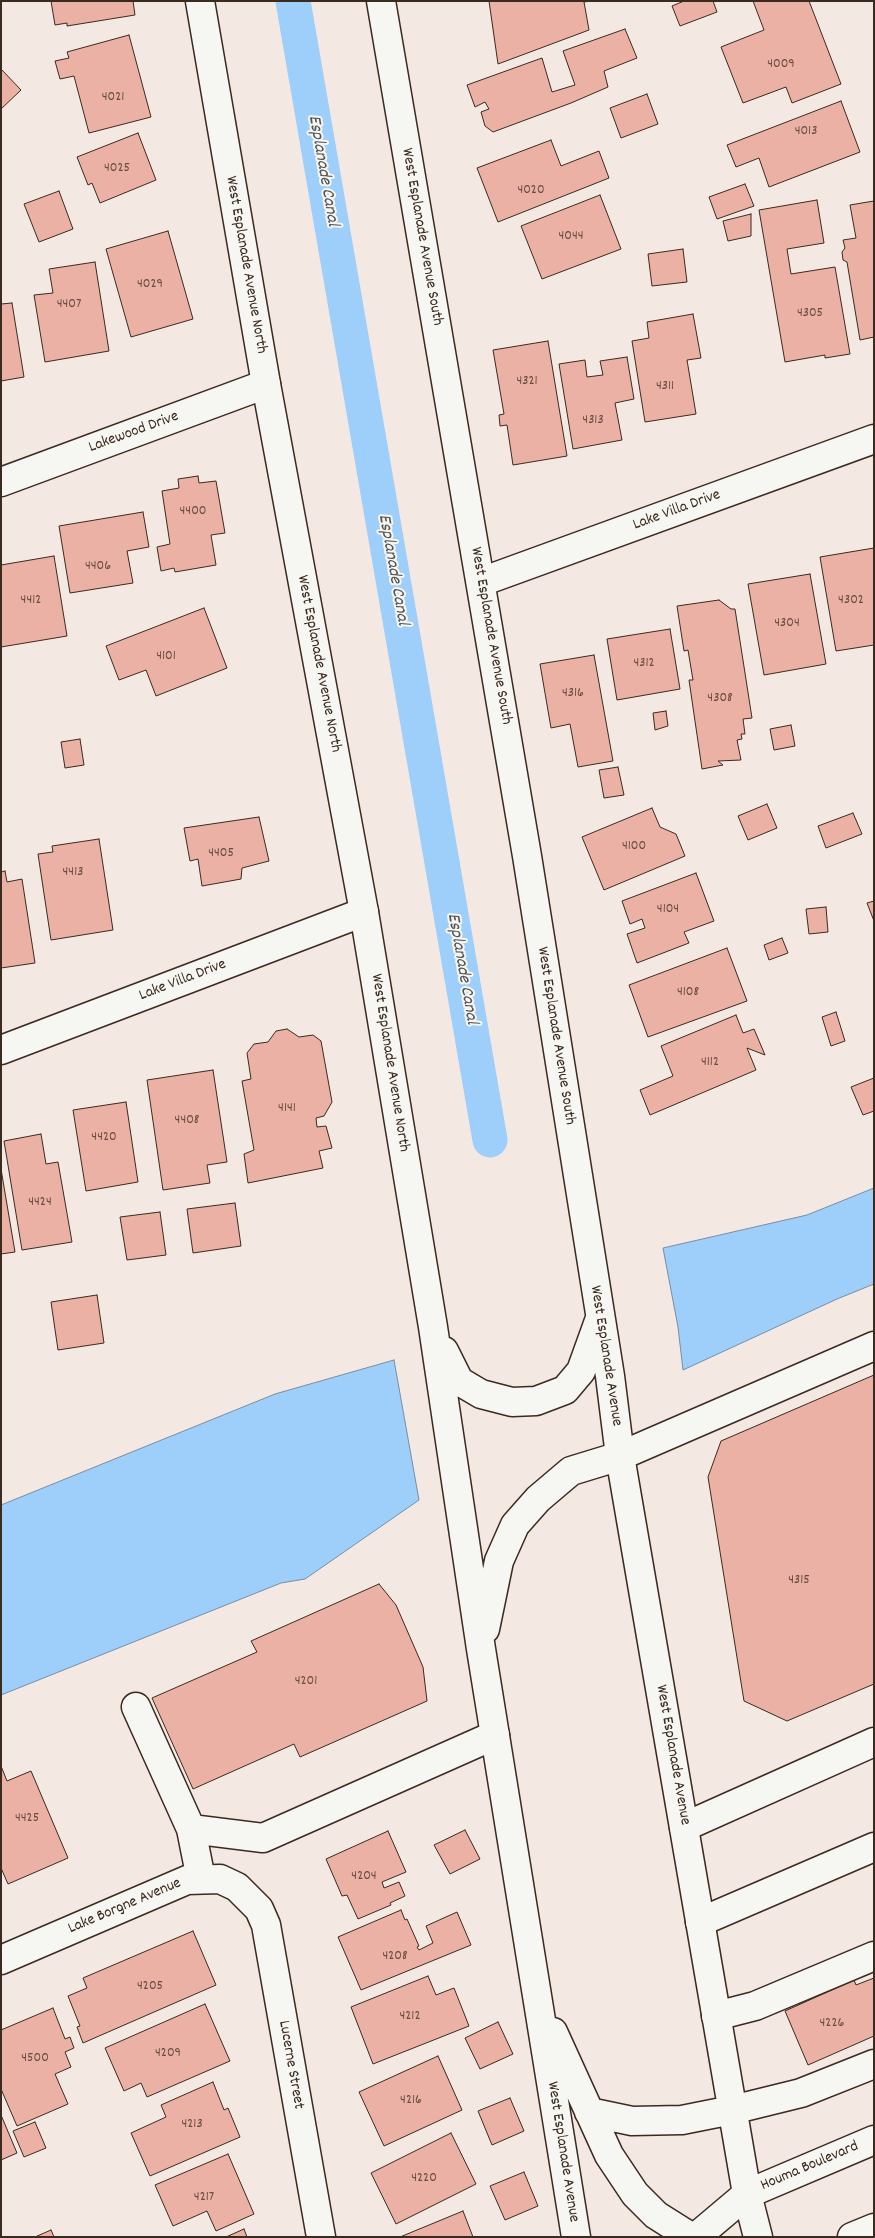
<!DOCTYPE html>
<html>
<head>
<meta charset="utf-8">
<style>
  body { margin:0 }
  #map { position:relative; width:875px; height:2238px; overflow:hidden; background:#f4e8e3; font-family:Dekko,sans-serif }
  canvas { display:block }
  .frame { position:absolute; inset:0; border:2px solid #3b2a1e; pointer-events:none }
</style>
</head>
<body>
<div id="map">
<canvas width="875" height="2238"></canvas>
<div class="frame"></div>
</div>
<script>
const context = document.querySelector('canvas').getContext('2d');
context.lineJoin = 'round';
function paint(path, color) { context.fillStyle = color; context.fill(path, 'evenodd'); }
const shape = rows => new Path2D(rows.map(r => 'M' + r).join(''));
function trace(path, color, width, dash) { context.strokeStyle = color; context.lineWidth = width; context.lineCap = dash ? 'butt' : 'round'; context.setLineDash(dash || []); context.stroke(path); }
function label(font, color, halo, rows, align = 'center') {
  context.font = font + ' Dekko,sans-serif'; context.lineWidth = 4; context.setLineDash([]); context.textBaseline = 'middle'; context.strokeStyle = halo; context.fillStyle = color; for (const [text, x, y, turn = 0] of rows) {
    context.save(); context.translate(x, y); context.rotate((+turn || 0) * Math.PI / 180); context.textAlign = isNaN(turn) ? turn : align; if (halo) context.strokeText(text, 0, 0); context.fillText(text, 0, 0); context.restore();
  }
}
const water = shape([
  [874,1188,874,1284,837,1299,683,1370,678,1327,663,1248,807,1215,874,1188],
  [394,1360,419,1500,305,1579,281,1583,1,1695,1,1505,275,1394,394,1360]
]);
paint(water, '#9ecffb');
trace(water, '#768da3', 1);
trace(shape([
  [293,1,490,1140]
]), '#9ecffb', 35);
const building = shape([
  [51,1,133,1,135,15,67,26,67,23,55,25,51,1],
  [489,1,591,1,584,2,589,30,498,64,489,1],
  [684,1,713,1,717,12,680,26,672,6,684,1],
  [753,1,809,1,841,84,792,103,786,87,743,103,721,47,764,30,753,1],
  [625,29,637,58,604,71,608,87,571,103,493,132,485,126,481,112,489,109,485,102,475,107,467,85,542,58,552,92,575,85,563,51,625,29],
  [129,35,151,117,89,133,74,76,60,79,55,61,69,58,67,52,129,35],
  [1,69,21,90,1,109,1,69],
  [647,94,658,124,621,138,610,108,647,94],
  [841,101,860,152,769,187,759,158,736,167,727,145,841,101],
  [138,133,156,180,100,203,92,183,88,185,77,157,138,133],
  [551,140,561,166,599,151,609,178,498,222,477,168,551,140],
  [745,184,754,206,717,219,709,197,745,184],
  [59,191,73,229,39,242,24,204,59,191],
  [600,195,621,249,542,279,521,226,600,195],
  [817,200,824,243,787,249,791,274,835,267,850,354,825,358,825,355,785,362,759,210,817,200],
  [874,201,874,337,860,340,847,262,843,260,842,252,845,248,843,240,856,238,850,205,874,201],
  [751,214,751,236,728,241,723,221,751,214],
  [168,231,193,319,131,337,106,249,168,231],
  [683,249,687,282,652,286,648,254,683,249],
  [95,262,109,351,45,362,34,295,53,293,49,269,95,262],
  [12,303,24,377,1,381,1,304,12,303],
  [693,314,701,358,687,360,696,414,645,422,632,341,649,338,647,322,693,314],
  [548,341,567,456,513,465,507,425,500,426,499,415,504,414,493,350,548,341],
  [627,357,634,399,615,403,622,440,573,449,559,364,585,360,587,377,603,375,600,361,627,357],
  [198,476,199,483,216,481,225,533,211,535,216,565,175,572,174,568,161,571,157,547,170,544,162,491,179,488,178,479,198,476],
  [143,512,149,547,127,551,133,583,70,593,59,526,143,512],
  [874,548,874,645,836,651,820,557,874,548],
  [54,556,67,636,1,647,1,565,54,556],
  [810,574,826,664,764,675,748,584,810,574],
  [719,600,731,609,735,609,752,718,743,719,745,734,741,734,742,739,737,740,741,760,718,761,723,765,702,769,689,680,693,680,688,650,684,651,677,606,719,600],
  [204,608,227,668,156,696,146,670,119,680,106,646,204,608],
  [670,629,680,689,617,700,607,639,670,629],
  [594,655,613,761,578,767,570,724,551,728,540,664,594,655],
  [666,711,668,726,655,730,653,713,666,711],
  [791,725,795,746,774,750,770,729,791,725],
  [80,739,84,765,65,768,61,742,80,739],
  [618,767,624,795,604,798,599,770,618,767],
  [767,804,777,828,748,840,738,816,767,804],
  [652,808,660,827,676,834,685,856,604,890,582,837,652,808],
  [853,813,862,834,826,848,818,826,853,813],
  [259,817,269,861,242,868,241,879,202,886,198,859,190,861,184,828,259,817],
  [99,839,113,930,51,940,38,854,53,852,52,846,99,839],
  [5,871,7,882,22,879,35,963,1,968,1,872,5,871],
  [696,873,714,921,684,932,689,943,637,963,627,934,645,928,642,919,630,924,622,901,696,873],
  [874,901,874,921,867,903,874,901],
  [826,907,828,932,809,934,806,909,826,907],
  [782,938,788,953,769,960,764,945,782,938],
  [727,948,747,1001,648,1037,629,985,727,948],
  [836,1012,845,1041,831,1046,822,1017,836,1012],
  [736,1015,743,1033,754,1029,765,1055,747,1048,756,1070,650,1115,640,1090,673,1076,661,1046,736,1015],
  [287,1029,299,1037,313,1035,321,1041,332,1102,324,1116,316,1118,317,1127,326,1126,332,1148,319,1151,323,1168,248,1183,244,1154,254,1150,242,1081,251,1079,247,1053,254,1044,268,1042,276,1031,287,1029],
  [213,1070,227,1162,207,1165,210,1183,163,1190,147,1080,213,1070],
  [874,1078,874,1111,863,1115,851,1087,874,1078],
  [126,1102,138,1182,86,1191,73,1110,126,1102],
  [41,1134,46,1164,58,1162,72,1242,22,1250,4,1141,41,1134],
  [1,1169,15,1252,1,1254,1,1169],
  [235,1203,241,1246,193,1253,187,1209,235,1203],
  [160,1212,166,1255,127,1260,120,1217,160,1212],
  [97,1295,104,1343,58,1350,51,1302,97,1295],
  [874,1375,874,1684,787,1721,744,1701,708,1477,721,1441,874,1375],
  [379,1584,396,1605,423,1667,427,1701,300,1757,294,1744,193,1789,152,1698,257,1652,251,1641,379,1584],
  [1,1766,7,1781,31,1771,68,1858,8,1884,1,1868,1,1766],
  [465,1830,480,1859,450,1874,434,1845,465,1830],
  [388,1831,406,1872,382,1882,384,1888,399,1882,405,1896,390,1903,391,1905,358,1919,347,1895,342,1896,326,1859,388,1831],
  [401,1910,405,1920,407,1919,419,1946,417,1947,419,1950,433,1943,426,1926,457,1912,471,1945,361,1990,338,1937,401,1910],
  [193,1931,216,1985,83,2043,77,2027,80,2026,68,1996,87,1988,83,1978,193,1931],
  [428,1976,436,1995,454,1988,469,2026,373,2064,351,2007,428,1976],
  [874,1978,874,2036,808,2065,785,2011,854,1980,856,1985,874,1978],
  [205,2004,230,2061,147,2097,141,2083,124,2091,105,2048,205,2004],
  [53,2008,65,2039,70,2037,74,2048,65,2052,71,2067,55,2074,68,2104,17,2126,1,2089,1,2030,53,2008],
  [498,2022,513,2054,480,2069,465,2038,498,2022],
  [438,2056,462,2110,384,2146,359,2092,438,2056],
  [213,2082,224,2110,228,2108,240,2137,150,2176,131,2133,166,2117,161,2105,213,2082],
  [510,2098,524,2131,492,2145,478,2111,510,2098],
  [1,2115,17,2153,1,2160,1,2115],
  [35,2122,46,2148,24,2157,13,2131,35,2122],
  [451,2133,476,2184,396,2224,371,2173,451,2133],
  [228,2154,254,2214,216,2231,207,2211,173,2226,155,2185,228,2154],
  [524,2172,538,2206,505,2220,490,2186,524,2172],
  [463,2211,473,2237,400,2237,463,2211],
  [244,2229,247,2237,226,2237,244,2229],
  [51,2230,54,2237,35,2237,51,2230]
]);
paint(building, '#ebb1a5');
trace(building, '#3b2a1e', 1);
const minor = shape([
  [1,482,266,384],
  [481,582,874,439],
  [1,1050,364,912],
  [620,1456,874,1346],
  [136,1707,191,1829,201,1879],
  [684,1827,874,1742],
  [191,1829,263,1838,495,1735],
  [700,1922,874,1847],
  [1,1960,187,1880,220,1879,237,1887,259,1909,266,1925,321,2237],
  [716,2016,755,2006,874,1956],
  [732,2110,801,2093,874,2064],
  [747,2194,874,2140],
  [852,2237,874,2228]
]);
const major = shape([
  [200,1,266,384,364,912,433,1327,481,1649,576,2237],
  [381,1,527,856,610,1376,620,1456,747,2194,758,2237],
  [444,1351,459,1381,481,1394,512,1402,536,1401,565,1390,581,1371,599,1321],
  [485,1629,499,1561,515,1525,538,1499,571,1471,620,1456],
  [553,2032,609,2155,635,2194,656,2215,691,2237],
  [589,2112,632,2121,682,2120,732,2110],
  [696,2237,747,2194]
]);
trace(minor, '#3b2a1e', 31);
trace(major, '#3b2a1e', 31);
trace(minor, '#f6f6f2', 28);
trace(major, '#f6f6f2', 28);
label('14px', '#674c40', null, [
  ["4009",781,65],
  ["4021",113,98],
  ["4013",806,132],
  ["4025",117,169],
  ["4020",531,191],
  ["4044",571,237],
  ["4029",150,285],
  ["4407",69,305],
  ["4305",810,314],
  ["4321",527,382],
  ["4311",665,387],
  ["4313",593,421],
  ["4400",193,512],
  ["4406",98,567],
  ["4412",31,601],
  ["4302",851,601],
  ["4304",787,624],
  ["4101",166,657],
  ["4312",644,664],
  ["4316",573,694],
  ["4308",720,699],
  ["4100",634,847],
  ["4405",221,854],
  ["4413",73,873],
  ["4104",668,910],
  ["4108",688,993],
  ["4112",710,1063],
  ["4141",287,1109],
  ["4408",187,1121],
  ["4420",104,1138],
  ["4424",40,1203],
  ["4315",799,1581],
  ["4201",306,1682],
  ["4425",27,1819],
  ["4204",364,1877],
  ["4208",395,1957],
  ["4205",150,1987],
  ["4212",410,2017],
  ["4226",832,2024],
  ["4209",168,2054],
  ["4500",35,2059],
  ["4216",411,2101],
  ["4213",192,2125],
  ["4220",424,2179],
  ["4217",204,2198]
]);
label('16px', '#3b2a1e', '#f6f6f2', [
  ["West Esplanade Avenue South",421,237,80],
  ["West Esplanade Avenue North",245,265,80],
  ["Lakewood Drive",134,433,-20],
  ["Lake Villa Drive",677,511,-20],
  ["West Esplanade Avenue South",490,636,80],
  ["West Esplanade Avenue North",318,664,79],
  ["Lake Villa Drive",183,981,-21],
  ["West Esplanade Avenue South",555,1036,81],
  ["West Esplanade Avenue North",389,1063,81],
  ["West Esplanade Avenue",605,1356,81],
  ["West Esplanade Avenue",672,1755,80],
  ["Lake Borgne Avenue",125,1907,-23],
  ["Lucerne Street",290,2065,80],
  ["West Esplanade Avenue",562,2152,81],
  ["Houma Boulevard",810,2167,-23]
]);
label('italic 18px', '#545355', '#f6f6f2', [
  ["Esplanade Canal",322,171,80],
  ["Esplanade Canal",392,570,80],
  ["Esplanade Canal",461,969,80]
]);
</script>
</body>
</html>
